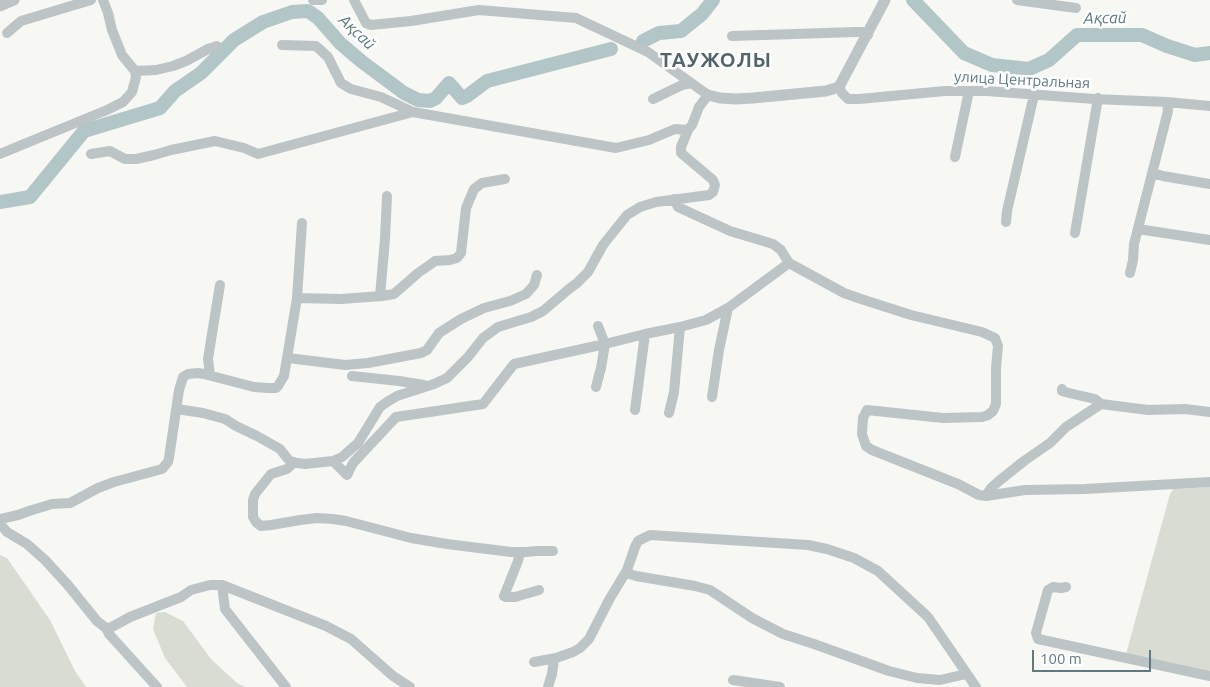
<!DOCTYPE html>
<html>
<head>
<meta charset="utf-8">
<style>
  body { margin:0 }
  #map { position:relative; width:1210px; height:687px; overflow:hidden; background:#f7f7f4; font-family:Ubuntu,sans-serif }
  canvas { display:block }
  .scale { position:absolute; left:1032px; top:650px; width:119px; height:22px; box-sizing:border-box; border:2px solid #607980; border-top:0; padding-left:6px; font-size:15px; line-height:18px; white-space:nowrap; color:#607980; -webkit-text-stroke:4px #fff; paint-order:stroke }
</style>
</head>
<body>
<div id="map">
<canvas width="1210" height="687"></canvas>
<div class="scale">100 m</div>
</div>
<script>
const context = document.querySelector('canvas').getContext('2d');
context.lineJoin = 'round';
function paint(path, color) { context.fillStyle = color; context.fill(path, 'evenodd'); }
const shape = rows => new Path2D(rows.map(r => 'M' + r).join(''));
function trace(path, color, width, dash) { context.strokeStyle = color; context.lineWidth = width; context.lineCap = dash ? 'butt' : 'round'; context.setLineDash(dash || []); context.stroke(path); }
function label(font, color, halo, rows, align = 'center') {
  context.font = font + ' Ubuntu,sans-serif'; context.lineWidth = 5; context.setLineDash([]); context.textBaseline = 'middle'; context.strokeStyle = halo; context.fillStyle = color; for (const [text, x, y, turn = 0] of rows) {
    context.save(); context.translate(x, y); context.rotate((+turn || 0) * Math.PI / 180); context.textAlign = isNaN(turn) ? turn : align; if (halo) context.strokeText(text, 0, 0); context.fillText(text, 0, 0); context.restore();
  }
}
paint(shape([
  [1210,487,1210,672,1126,654,1170,494,1173,489],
  [0,555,7,558,50,620,75,671,86,687,0,687],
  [165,612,183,621,211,659,237,683,245,687,187,687,165,658,153,629,156,613]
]), '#d8dcd3');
trace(shape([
  [913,0,964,53,992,65,1029,69,1049,60,1077,35,1142,35,1167,46,1195,55,1210,53],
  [643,41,659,33,681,31,702,14,713,0],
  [0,202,30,197,84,131,160,108,175,91,201,73,234,40,263,22,292,12,308,11,318,18,340,43,361,61,404,93,418,100,430,101,436,98,449,83,462,98,467,96,487,81,611,49]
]), '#b3c6c7', 14);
trace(shape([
  [313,0,322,0],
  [1017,0,1076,8],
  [7,33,21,21,91,0],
  [732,36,856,32,863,32,868,35],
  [282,45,316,46,328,57,341,83,351,89,381,97,413,112],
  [135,71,156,70,173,66,186,61,208,49,217,46],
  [839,87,842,93,848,99,859,99,945,91,987,91,1094,99,1167,102,1210,106],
  [653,99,682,85,691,83],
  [0,154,107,110,123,102,132,92,136,77,135,71,122,55,112,30,108,13,103,0],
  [91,154,110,151,125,159,136,159,154,155,171,150,215,141,244,148,258,154,413,112,616,148,649,140,675,129,688,130],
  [955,157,969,91],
  [1153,173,1163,176,1210,184],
  [674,199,678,207,730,231,773,244,781,250,789,263,844,293,861,299,911,315,982,332,995,338,998,346,996,368,996,404,993,411,988,415,982,417,943,418,867,410,863,418,862,434,866,446,872,450,958,484,979,495,986,496,1025,490,1085,489,1210,482],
  [1006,222,1007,211,1034,95],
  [1138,229,1210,240],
  [1075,233,1098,98],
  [1130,273,1133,260,1134,244,1168,111,1167,102],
  [380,296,385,239,387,196],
  [297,298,341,299,382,296,394,294,418,273,431,264,435,261,450,260,457,258,461,253,466,208,474,189,482,183,505,179],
  [288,358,345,365,368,363,421,353,427,350,439,333,461,319,484,308,510,301,526,294,534,285,537,275],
  [210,375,208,359,211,340,220,285],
  [352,376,399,381,424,385],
  [596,387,601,368,605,344,598,326],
  [1062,389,1062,391,1069,393,1095,399,1101,404],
  [712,397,719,350,728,308],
  [177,409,203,413,225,419,236,426,257,436,280,449,287,458,291,462,305,464,333,461,342,457,358,443,380,407,387,402,397,396,434,384,447,378,468,357,483,338,498,327,531,317,543,311,569,289,577,283,588,272,603,245,627,215,640,207,656,202,709,195,713,192,715,185,713,180,681,153,681,147,688,130,692,125,699,107,708,95,648,52,576,18,479,10,411,21,371,25,366,23,354,0],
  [635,410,645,334],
  [669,413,674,392,680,327],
  [333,461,347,475,353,463,396,417,483,404,514,364,605,344,645,334,680,327,706,320,728,308,789,263],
  [294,462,287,469,271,474,255,494,253,500,253,517,256,522,261,526,271,525,300,520,317,518,333,519,346,521,411,538,447,544,511,552,526,552,537,551,553,551],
  [986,496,991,488,999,481,1024,461,1050,443,1066,427,1101,404,1148,410,1185,409,1210,412],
  [0,519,18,515,29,511,52,504,70,503,98,488,114,482,162,469,168,462,169,458,179,390,183,377,188,374,198,373,204,374,254,387,268,388,276,388,278,386,284,376,297,298,302,223],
  [0,524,7,532,27,544,45,560,67,584,97,621,106,628,110,628,130,617,181,597,191,590,210,585,222,585,326,626,351,639,393,676,410,687],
  [520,552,518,561,504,596,506,597,515,597,539,590],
  [626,573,636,576,695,586,710,590,752,618,783,634,814,644,889,671,917,678,940,680,966,674],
  [222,585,225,609,286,687],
  [1066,587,1061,588,1053,587,1048,590,1036,633,1038,639,1210,676],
  [106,628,109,634,157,687],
  [534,662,556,658,573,652,580,648,589,639,609,600,627,570,635,547,638,541,650,535,808,545,827,549,854,558,878,571,928,617,976,687],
  [733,680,780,687],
  [548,687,552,674,554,659]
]), '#bdc4c6', 10);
trace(shape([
  [0,6,14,0],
  [708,95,720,98,736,99,753,98,826,91,839,87,885,0]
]), '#bdc4c6', 11);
label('15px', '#607980', '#fff', [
  ["улица Центральная",1022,80,3]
]);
label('italic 16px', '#5b797c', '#fff', [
  ["Ақсай",1105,18,-1],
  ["Ақсай",357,32,43]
]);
context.letterSpacing = '1px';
label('bold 20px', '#53656b', '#fff', [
  ["ТАУЖОЛЫ",716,60]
]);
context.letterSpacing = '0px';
</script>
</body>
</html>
